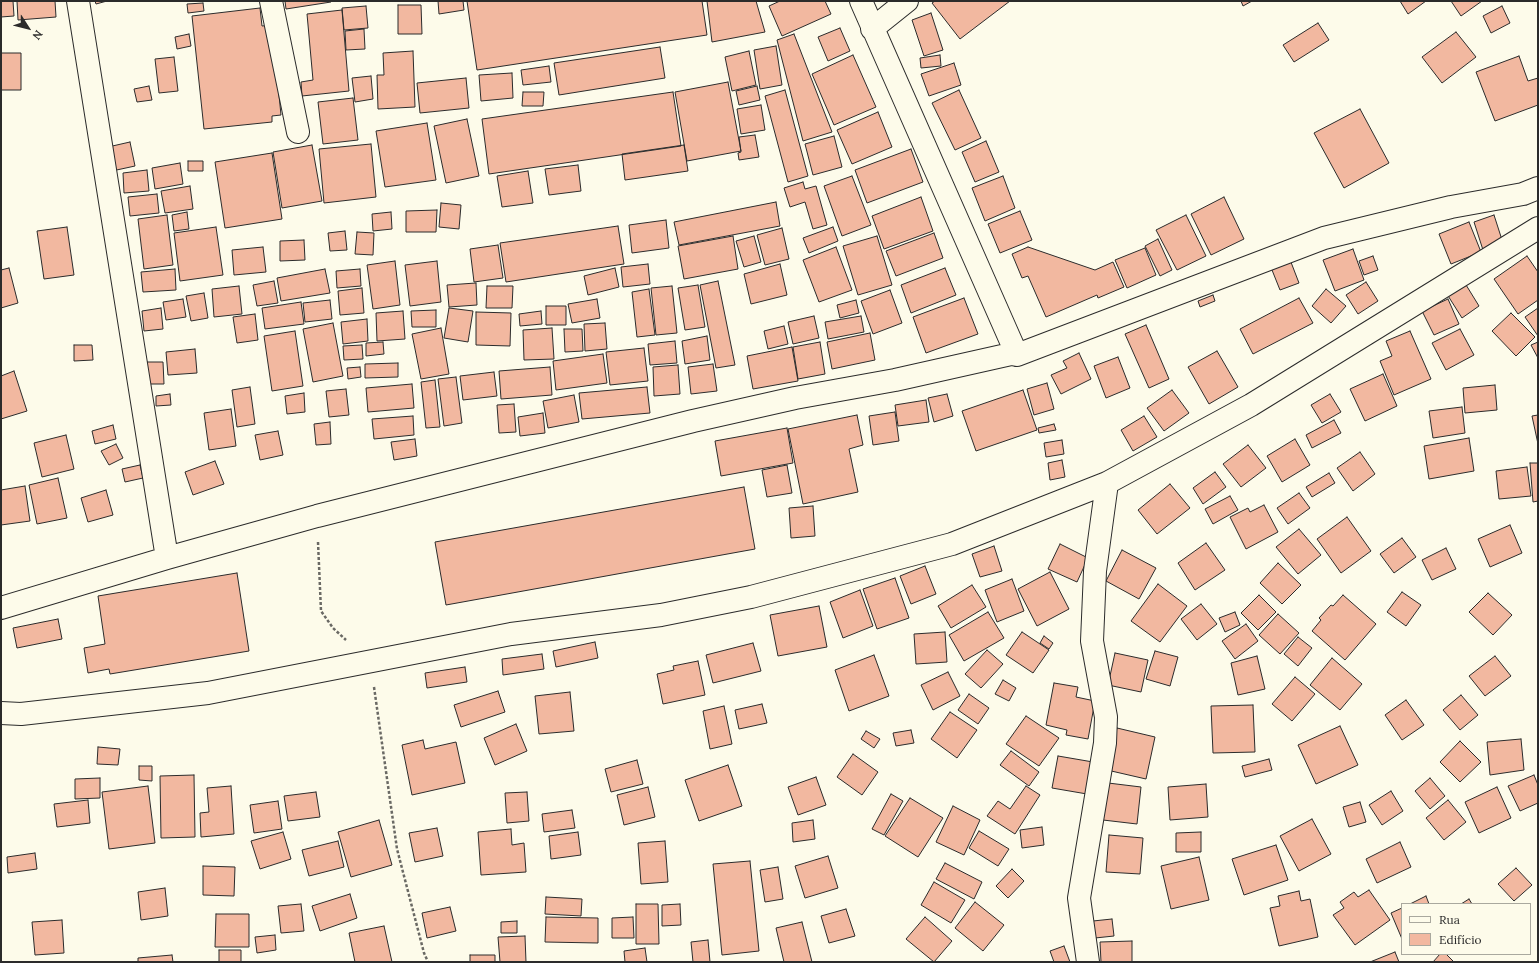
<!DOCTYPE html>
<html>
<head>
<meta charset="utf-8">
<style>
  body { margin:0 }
  #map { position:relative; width:1539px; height:963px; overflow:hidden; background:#fdfbea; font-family:Lora,serif }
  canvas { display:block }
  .frame { position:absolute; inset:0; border:2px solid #2b2b2b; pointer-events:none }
  .legend { position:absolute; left:1401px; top:903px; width:130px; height:52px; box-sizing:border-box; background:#fdfbea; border:1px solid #a9a89e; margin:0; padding:5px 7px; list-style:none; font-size:12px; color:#2b2b2b }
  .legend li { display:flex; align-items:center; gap:8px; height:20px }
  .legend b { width:20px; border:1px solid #a9a89e }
  .north { position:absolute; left:8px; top:8px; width:40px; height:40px; -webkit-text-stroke:3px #fdfbea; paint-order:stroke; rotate:126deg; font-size:11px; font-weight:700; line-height:16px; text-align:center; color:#2b2b2b }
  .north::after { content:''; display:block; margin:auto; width:14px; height:18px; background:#2b2b2b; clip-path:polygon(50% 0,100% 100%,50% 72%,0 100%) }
</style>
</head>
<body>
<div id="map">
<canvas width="1539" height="963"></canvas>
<div class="frame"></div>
<ul class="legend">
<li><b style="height:5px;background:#fdfbea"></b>Rua</li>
<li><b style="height:11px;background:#f2b8a0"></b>Edifício</li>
</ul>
<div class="north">N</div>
</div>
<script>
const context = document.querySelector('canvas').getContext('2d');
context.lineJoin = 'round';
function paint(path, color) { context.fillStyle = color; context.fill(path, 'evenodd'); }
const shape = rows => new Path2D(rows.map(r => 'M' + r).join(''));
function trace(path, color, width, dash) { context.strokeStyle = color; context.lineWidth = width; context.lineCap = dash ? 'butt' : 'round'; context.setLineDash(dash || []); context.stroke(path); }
const building = shape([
  [1,1,13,1,14,16,1,17,1,1],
  [17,1,55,1,56,17,18,20,17,1],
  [95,1,107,1,96,4,95,1],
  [285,1,330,1,331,2,286,9,285,1],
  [438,1,463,1,464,10,439,14,438,1],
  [467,1,702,1,707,35,477,70,467,1],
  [707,1,756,1,765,32,712,42,707,1],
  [780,1,825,1,831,14,782,36,769,6,780,1],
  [935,1,1010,1,960,39,932,3,935,1],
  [1241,1,1252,1,1243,6,1241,1],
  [1400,1,1426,1,1408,14,1400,1],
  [1451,1,1482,1,1461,16,1451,1],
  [203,3,204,11,188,13,187,4,203,3],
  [398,5,421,5,422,34,398,34,398,5],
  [366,6,368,28,344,30,342,8,366,6],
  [1502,6,1510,23,1491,33,1483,16,1502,6],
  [260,8,262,26,272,25,281,115,272,116,272,122,204,129,192,16,260,8],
  [342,10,349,91,302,96,301,82,313,80,307,14,342,10],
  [931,13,943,50,924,56,912,20,931,13],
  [1318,23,1329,40,1294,62,1283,45,1318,23],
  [840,28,850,51,828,61,818,37,840,28],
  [364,29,365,49,346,50,345,31,364,29],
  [1456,32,1476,57,1442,83,1422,57,1456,32],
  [189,34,191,46,177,49,175,37,189,34],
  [794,34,832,132,803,141,777,40,794,34],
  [776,46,782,85,760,89,754,50,776,46],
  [660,47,665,78,559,95,554,63,660,47],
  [413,51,415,107,378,109,377,75,384,75,383,53,413,51],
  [749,51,756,85,732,91,725,57,749,51],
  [1,53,21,53,21,90,1,90,1,53],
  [853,55,876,107,834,125,812,74,853,55],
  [940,55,941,66,921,68,920,58,940,55],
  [1519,56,1528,81,1538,78,1538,105,1495,121,1476,72,1519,56],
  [174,57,178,91,159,93,155,59,174,57],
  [954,63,961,85,929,96,921,74,954,63],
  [549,66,551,82,523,85,521,70,549,66],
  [512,73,513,98,481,101,479,75,512,73],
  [371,76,373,99,355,102,352,78,371,76],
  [466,78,469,108,420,113,417,83,466,78],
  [728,82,741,151,687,161,675,92,728,82],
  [149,86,152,100,137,102,134,89,149,86],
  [757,86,760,100,739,105,736,91,757,86],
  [785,90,808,176,788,182,765,96,785,90],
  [959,90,981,138,955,150,932,103,959,90],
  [523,92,544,92,543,106,522,106,523,92],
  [673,92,681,146,489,174,482,119,673,92],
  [353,98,358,140,323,144,318,102,353,98],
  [761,105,765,130,741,134,737,109,761,105],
  [1360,109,1389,163,1344,188,1314,133,1360,109],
  [878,112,892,147,852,164,837,130,878,112],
  [467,119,479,176,446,183,434,126,467,119],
  [427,123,436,180,385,187,376,131,427,123],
  [755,135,759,157,739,160,738,153,741,152,739,137,755,135],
  [834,136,842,167,813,175,805,144,834,136],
  [986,141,999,172,975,182,962,152,986,141],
  [130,142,135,166,112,171,108,147,130,142],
  [371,144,376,197,324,203,319,149,371,144],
  [312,145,322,201,282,208,273,152,312,145],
  [684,145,688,171,625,180,622,154,684,145],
  [911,149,923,182,867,203,855,170,911,149],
  [272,153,282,219,225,228,215,162,272,153],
  [188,161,203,161,203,171,188,171,188,161],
  [180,163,183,184,155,189,152,168,180,163],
  [578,165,581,191,549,195,545,169,578,165],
  [147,170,149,191,124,193,123,173,147,170],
  [528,171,533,203,502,207,497,176,528,171],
  [852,176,871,225,842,236,824,186,852,176],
  [1003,176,1015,208,985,221,972,188,1003,176],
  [803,182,805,189,816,186,827,225,813,229,805,202,790,207,784,188,803,182],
  [190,186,193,209,165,213,161,191,190,186],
  [157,194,159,213,130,216,128,197,157,194],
  [921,197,933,231,884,249,872,216,921,197],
  [1224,197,1244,239,1211,255,1191,214,1224,197],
  [776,202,780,226,679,245,674,222,776,202],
  [441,203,461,205,459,229,439,227,441,203],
  [437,210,436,232,406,232,406,211,437,210],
  [1020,211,1032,240,1000,253,988,224,1020,211],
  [187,212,189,229,174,231,172,215,187,212],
  [391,212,392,229,373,231,372,214,391,212],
  [167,215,173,265,144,269,138,219,167,215],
  [1186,215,1206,256,1177,270,1156,230,1186,215],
  [1494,215,1503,243,1483,250,1474,222,1494,215],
  [666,220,669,248,632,253,629,225,666,220],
  [1469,222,1481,252,1451,264,1439,234,1469,222],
  [618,226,624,264,506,282,500,243,618,226],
  [67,227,74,275,44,279,37,231,67,227],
  [216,227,223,275,180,281,174,233,216,227],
  [833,227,838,241,809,253,803,238,833,227],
  [782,228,789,259,765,265,757,235,782,228],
  [345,231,347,250,330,251,328,233,345,231],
  [357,232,374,233,373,255,355,254,357,232],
  [934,233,943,258,896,276,886,251,934,233],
  [733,236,738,269,684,279,678,246,733,236],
  [754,236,761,262,744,267,736,241,754,236],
  [877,236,892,285,858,295,843,246,877,236],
  [1158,239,1172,270,1160,276,1145,246,1158,239],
  [304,240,305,260,280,261,280,241,304,240],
  [498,245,503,278,474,282,470,249,498,245],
  [263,247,266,272,234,275,232,250,263,247],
  [836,247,852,290,819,302,803,260,836,247],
  [1028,247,1095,270,1113,262,1124,287,1098,298,1097,295,1046,317,1028,276,1022,278,1012,254,1028,247],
  [1145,248,1156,275,1127,288,1115,260,1145,248],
  [1353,249,1364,280,1335,291,1323,260,1353,249],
  [1373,256,1378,270,1364,275,1359,261,1373,256],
  [1527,256,1538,272,1538,300,1518,314,1494,279,1527,256],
  [1289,257,1299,283,1280,290,1270,265,1289,257],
  [395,261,400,305,373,309,367,265,395,261],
  [437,261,441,302,410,306,405,265,437,261],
  [648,264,650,284,623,287,621,267,648,264],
  [780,264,787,295,751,304,744,274,780,264],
  [9,268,18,303,1,308,1,270,9,268],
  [615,268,619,287,588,295,584,276,615,268],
  [945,268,956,295,911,313,901,285,945,268],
  [175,269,176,290,143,292,141,272,175,269],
  [325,269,330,293,281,301,277,278,325,269],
  [360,269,361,286,337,288,336,271,360,269],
  [1463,280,1479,306,1462,318,1445,291,1463,280],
  [274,281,278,303,257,306,253,285,274,281],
  [718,281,735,365,716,368,700,285,718,281],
  [1366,282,1378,301,1358,314,1346,295,1366,282],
  [476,283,477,305,449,307,447,285,476,283],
  [698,285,705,327,685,330,678,288,698,285],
  [239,286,242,314,214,317,212,289,239,286],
  [487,286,513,286,512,308,486,308,487,286],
  [672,286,677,333,656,335,651,288,672,286],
  [362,288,364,313,340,315,338,291,362,288],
  [649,289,655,335,637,337,632,292,649,289],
  [1326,289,1346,306,1331,323,1312,306,1326,289],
  [890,290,902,323,873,334,861,301,890,290],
  [204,293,208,318,191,321,186,296,204,293],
  [1213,295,1215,301,1200,307,1198,301,1213,295],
  [964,298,978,334,926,353,913,317,964,298],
  [1299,298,1313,323,1253,354,1240,329,1299,298],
  [183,299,186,317,166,320,163,302,183,299],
  [597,299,600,318,572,323,568,304,597,299],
  [1448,299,1459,324,1434,335,1422,311,1448,299],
  [330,300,332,319,305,322,303,303,330,300],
  [856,300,859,313,840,318,837,305,856,300],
  [301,302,304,324,265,329,262,308,301,302],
  [546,306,566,306,566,325,546,325,546,306],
  [161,308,163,329,144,331,142,311,161,308],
  [449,308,473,311,468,342,444,338,449,308],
  [1538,308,1538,336,1525,317,1538,308],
  [436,310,436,327,412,327,411,311,436,310],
  [403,311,405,339,377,341,376,313,403,311],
  [541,311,542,324,520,326,519,314,541,311],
  [476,312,511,313,510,346,476,345,476,312],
  [1511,313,1535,337,1516,356,1492,331,1511,313],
  [255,314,258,340,237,343,233,317,255,314],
  [814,316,819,338,793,344,788,322,814,316],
  [861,316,864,332,828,339,825,322,861,316],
  [367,319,368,341,343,344,341,322,367,319],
  [333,323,343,376,313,382,303,329,333,323],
  [605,323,607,349,585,351,584,324,605,323],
  [1146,325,1169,379,1149,388,1125,334,1146,325],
  [784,326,788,344,768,349,764,331,784,326],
  [441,328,449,374,421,379,412,334,441,328],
  [552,328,554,359,524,360,523,330,552,328],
  [564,329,582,329,583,351,565,352,564,329],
  [1460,329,1474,355,1446,370,1432,343,1460,329],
  [295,331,303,386,272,391,264,336,295,331],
  [1410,331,1431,379,1394,395,1380,361,1392,356,1386,341,1410,331],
  [870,333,875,360,832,369,827,342,870,333],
  [707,336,710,360,685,364,682,341,707,336],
  [675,341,677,363,650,365,648,344,675,341],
  [383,342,384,354,366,356,366,343,383,342],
  [820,342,825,374,798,379,793,347,820,342],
  [1538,342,1538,358,1531,345,1538,342],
  [74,345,92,345,93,360,74,361,74,345],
  [362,345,363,359,344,360,343,346,362,345],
  [792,347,798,381,753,389,747,356,792,347],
  [644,348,648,381,610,385,606,352,644,348],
  [195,349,197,373,168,375,166,352,195,349],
  [1217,351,1238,387,1209,404,1188,367,1217,351],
  [1079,353,1091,379,1061,394,1051,375,1067,368,1063,361,1079,353],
  [603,354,607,383,556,390,553,361,603,354],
  [1118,357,1130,388,1106,398,1094,366,1118,357],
  [146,362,163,362,164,384,146,384,146,362],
  [398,363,398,377,365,378,365,364,398,363],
  [713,364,717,391,691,394,688,367,713,364],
  [678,365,680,394,654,396,653,367,678,365],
  [360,367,361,377,348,379,347,368,360,367],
  [550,367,552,395,501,399,499,371,550,367],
  [14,371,27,411,1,419,1,376,14,371],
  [494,372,497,396,463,400,460,376,494,372],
  [1383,374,1397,406,1365,421,1350,389,1383,374],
  [456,377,462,423,444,426,438,379,456,377],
  [435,380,440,427,426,428,421,382,435,380],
  [1047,383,1054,409,1034,415,1027,389,1047,383],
  [412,384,414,408,368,412,366,388,412,384],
  [1495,385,1497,410,1465,413,1463,388,1495,385],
  [250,387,255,424,237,427,232,390,250,387],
  [647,387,650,413,582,419,579,393,647,387],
  [346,389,349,415,329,417,326,391,346,389],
  [1023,390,1037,430,976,451,962,411,1023,390],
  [1172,390,1189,413,1164,431,1147,408,1172,390],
  [304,393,305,412,287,414,285,396,304,393],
  [170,394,171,405,156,406,156,396,170,394],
  [947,394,953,416,934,422,928,398,947,394],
  [1330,394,1341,412,1322,423,1311,405,1330,394],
  [574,395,579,422,548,428,543,401,574,395],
  [926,400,929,422,898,426,895,405,926,400],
  [514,404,516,432,499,433,497,405,514,404],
  [1462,407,1465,433,1433,438,1429,411,1462,407],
  [231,409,236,446,209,450,204,413,231,409],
  [895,412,899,441,873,445,869,416,895,412],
  [543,413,545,433,520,436,518,417,543,413],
  [857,415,863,445,849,449,858,492,803,504,788,429,857,415],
  [1538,415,1538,444,1532,416,1538,415],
  [413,416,414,435,374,439,372,419,413,416],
  [1144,416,1157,437,1133,451,1121,430,1144,416],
  [1334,420,1341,433,1312,448,1306,435,1334,420],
  [330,422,331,444,316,445,314,424,330,422],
  [1054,424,1056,430,1039,433,1038,428,1054,424],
  [113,425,116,439,95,444,92,431,113,425],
  [787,428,793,463,721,476,715,441,787,428],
  [278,431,283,455,260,460,255,435,278,431],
  [66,435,74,469,42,477,34,443,66,435],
  [1469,438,1474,471,1429,479,1424,446,1469,438],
  [415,439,417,456,394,460,391,442,415,439],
  [1295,439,1310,465,1282,482,1267,456,1295,439],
  [1062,440,1064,454,1046,457,1044,443,1062,440],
  [116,444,123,458,109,465,101,451,116,444],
  [1248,445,1266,468,1241,487,1223,464,1248,445],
  [1360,452,1375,474,1353,491,1337,468,1360,452],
  [1062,460,1065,477,1050,480,1048,463,1062,460],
  [215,461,224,484,193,495,185,472,215,461],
  [1530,463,1538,463,1538,501,1533,502,1530,463],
  [140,465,143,478,125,482,122,469,140,465],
  [787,465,792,493,767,497,762,470,787,465],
  [1527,467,1531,496,1499,499,1496,471,1527,467],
  [1215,472,1226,487,1203,504,1193,488,1215,472],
  [1329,473,1335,483,1312,497,1306,487,1329,473],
  [58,478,67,518,37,524,29,485,58,478],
  [1170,484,1190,508,1157,534,1138,510,1170,484],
  [25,486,30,521,1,525,1,490,25,486],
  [744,487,755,549,446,605,435,542,744,487],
  [106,490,113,515,88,522,81,498,106,490],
  [1299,493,1310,508,1288,524,1277,508,1299,493],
  [1230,496,1238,510,1213,524,1205,509,1230,496],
  [1264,505,1278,532,1246,549,1230,517,1248,508,1250,512,1264,505],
  [813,506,815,536,791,538,789,508,813,506],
  [1347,517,1371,551,1341,573,1317,539,1347,517],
  [1510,525,1522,553,1490,567,1478,539,1510,525],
  [1299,529,1321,555,1298,574,1276,547,1299,529],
  [1402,538,1416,557,1394,573,1380,554,1402,538],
  [1206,543,1225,570,1195,590,1178,563,1206,543],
  [1060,544,1088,558,1077,582,1048,569,1060,544],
  [994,546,1002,571,980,577,972,554,994,546],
  [1446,548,1456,569,1432,580,1422,560,1446,548],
  [1122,550,1156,568,1139,599,1106,581,1122,550],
  [1278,563,1301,585,1282,604,1260,583,1278,563],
  [925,566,936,594,911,604,900,576,925,566],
  [1050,572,1069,609,1037,626,1018,589,1050,572],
  [237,573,249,651,110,674,109,669,88,673,84,648,105,644,98,596,237,573],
  [895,578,909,618,877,629,863,589,895,578],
  [1012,579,1024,611,997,622,985,590,1012,579],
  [1158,584,1187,606,1160,642,1131,621,1158,584],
  [972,585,986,607,951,628,938,606,972,585],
  [860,590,873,626,843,638,830,602,860,590],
  [1402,592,1421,605,1406,626,1387,612,1402,592],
  [1488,593,1512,615,1493,635,1469,612,1488,593],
  [1259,595,1276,612,1258,630,1241,613,1259,595],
  [1343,595,1376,624,1345,660,1312,631,1321,620,1319,618,1331,605,1333,606,1343,595],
  [1201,604,1217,624,1197,640,1181,619,1201,604],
  [819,606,827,647,778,656,770,615,819,606],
  [988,612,1004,638,964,661,949,635,988,612],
  [1235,612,1240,625,1225,632,1219,618,1235,612],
  [1278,614,1299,633,1280,654,1259,635,1278,614],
  [58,619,62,639,17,648,13,628,58,619],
  [1246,624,1258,641,1235,659,1222,641,1246,624],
  [945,632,947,662,916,664,914,634,945,632],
  [1022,632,1049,650,1033,673,1006,655,1022,632],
  [1044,636,1053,643,1049,649,1040,643,1044,636],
  [1298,637,1312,648,1298,666,1284,654,1298,637],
  [595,642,598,658,556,667,553,651,595,642],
  [753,643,761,671,713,683,706,655,753,643],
  [987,650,1003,664,981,688,965,674,987,650],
  [1155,651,1178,657,1170,686,1146,679,1155,651],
  [1115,653,1148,660,1141,692,1108,685,1115,653],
  [542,654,544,669,503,675,502,659,542,654],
  [874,655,889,696,849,711,835,670,874,655],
  [1257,656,1265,689,1238,695,1231,663,1257,656],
  [1495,656,1511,676,1485,696,1469,676,1495,656],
  [1332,658,1362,684,1340,710,1310,685,1332,658],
  [698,661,705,695,663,704,657,674,674,670,673,666,698,661],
  [465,667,467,682,427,688,425,673,465,667],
  [948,672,960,696,933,710,921,685,948,672],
  [1295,677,1315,694,1292,721,1272,704,1295,677],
  [1003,680,1016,688,1009,701,995,694,1003,680],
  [1054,683,1078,687,1076,697,1095,701,1088,739,1066,735,1067,730,1046,725,1054,683],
  [498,691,505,712,461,727,454,705,498,691],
  [570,692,574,731,539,734,535,696,570,692],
  [969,694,989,708,978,724,958,710,969,694],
  [1461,695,1478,715,1460,730,1443,710,1461,695],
  [1406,700,1424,725,1402,740,1385,715,1406,700],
  [762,704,767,723,739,729,735,710,762,704],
  [1253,705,1255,752,1213,753,1211,706,1253,705],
  [724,706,732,744,710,749,703,711,724,706],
  [950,712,977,730,957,758,931,739,950,712],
  [1026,716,1059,738,1039,766,1006,744,1026,716],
  [516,724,527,751,495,765,484,738,516,724],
  [1340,726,1358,765,1316,784,1298,745,1340,726],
  [1117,728,1155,737,1146,779,1107,770,1117,728],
  [911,730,914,743,896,746,893,733,911,730],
  [866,731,880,739,874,748,861,739,866,731],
  [1521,739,1524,770,1490,775,1487,742,1521,739],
  [423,740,425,749,456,742,465,783,412,795,402,745,423,740],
  [1460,741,1481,762,1460,782,1440,762,1460,741],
  [98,747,120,749,118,765,97,764,98,747],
  [1011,751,1039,772,1029,786,1000,765,1011,751],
  [853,754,878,772,862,795,837,777,853,754],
  [1058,756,1093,762,1087,794,1052,788,1058,756],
  [1269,759,1272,770,1245,777,1242,766,1269,759],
  [637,760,643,784,611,792,605,769,637,760],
  [728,765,742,806,699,821,685,780,728,765],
  [139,766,152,766,152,781,139,780,139,766],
  [194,775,195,837,161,838,160,776,194,775],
  [1534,775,1538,785,1538,803,1520,811,1508,786,1534,775],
  [816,777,826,805,798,815,788,787,816,777],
  [100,778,100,798,75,799,75,779,100,778],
  [1430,778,1445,796,1430,809,1415,791,1430,778],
  [1108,783,1141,787,1137,824,1103,820,1108,783],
  [1206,784,1208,817,1170,820,1168,787,1206,784],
  [148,786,155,843,109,849,102,792,148,786],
  [231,786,234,834,201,837,200,813,209,812,207,788,231,786],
  [1026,786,1040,795,1015,834,987,816,998,801,1010,809,1026,786],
  [648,787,655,817,624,825,617,795,648,787],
  [1497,787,1511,818,1479,833,1465,802,1497,787],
  [1391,791,1403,811,1382,825,1369,805,1391,791],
  [316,792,320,817,288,821,284,796,316,792],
  [527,792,529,821,507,823,505,793,527,792],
  [891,794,903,801,884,835,872,829,891,794],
  [910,798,943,818,918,857,885,836,910,798],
  [88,800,90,823,57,827,54,804,88,800],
  [1448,800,1466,822,1444,840,1426,818,1448,800],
  [278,801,282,829,254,833,250,805,278,801],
  [1360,802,1366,822,1349,827,1343,807,1360,802],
  [953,806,980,820,964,855,936,842,953,806],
  [572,810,575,828,544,832,542,814,572,810],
  [1312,819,1331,854,1299,871,1280,836,1312,819],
  [379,820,392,865,351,877,338,832,379,820],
  [813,820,815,839,793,842,792,823,813,820],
  [1042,827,1044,845,1022,848,1020,830,1042,827],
  [437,828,443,856,415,862,409,833,437,828],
  [511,829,512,845,524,843,526,872,481,875,478,832,511,829],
  [979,831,1009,849,998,866,969,848,979,831],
  [283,832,291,859,260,869,251,841,283,832],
  [578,832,581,855,551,859,549,836,578,832],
  [1201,832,1201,852,1176,852,1176,833,1201,832],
  [1109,835,1143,838,1140,874,1106,872,1109,835],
  [338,841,344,867,309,876,302,850,338,841],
  [665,841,668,882,641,884,638,843,665,841],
  [1400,842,1411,867,1377,883,1366,859,1400,842],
  [1276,845,1288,880,1244,895,1232,859,1276,845],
  [35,853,37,869,8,873,7,857,35,853],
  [828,856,838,888,805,898,795,866,828,856],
  [1199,857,1209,900,1171,909,1161,866,1199,857],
  [750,861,759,951,722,955,713,864,750,861],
  [945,863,982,882,974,899,936,879,945,863],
  [203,866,235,867,234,896,203,895,203,866],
  [778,867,783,899,765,902,760,870,778,867],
  [1516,868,1532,885,1514,901,1498,884,1516,868],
  [1012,869,1024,881,1008,898,996,886,1012,869],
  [934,882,965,900,951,923,921,905,934,882],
  [165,888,168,916,141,920,138,892,165,888],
  [1369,890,1390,920,1355,945,1333,915,1344,908,1340,902,1354,892,1358,897,1369,890],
  [1299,891,1301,901,1310,899,1318,937,1279,946,1270,908,1280,906,1278,896,1299,891],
  [350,894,357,918,320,931,312,906,350,894],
  [1426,896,1429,904,1410,904,1426,896],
  [546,897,582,899,581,916,545,914,546,897],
  [1469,899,1472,904,1461,904,1469,899],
  [975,902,1004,925,983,951,955,928,975,902],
  [301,904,304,931,281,933,278,906,301,904],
  [636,904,658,904,659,944,636,944,636,904],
  [680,904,681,925,662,926,662,905,680,904],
  [450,907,456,931,427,938,422,913,450,907],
  [1402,908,1402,939,1391,913,1402,908],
  [846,909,855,936,829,943,821,916,846,909],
  [216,914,249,914,249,947,215,947,216,914],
  [546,917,598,918,598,943,545,942,546,917],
  [633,917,634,938,612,938,612,918,633,917],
  [925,917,952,941,934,962,906,939,925,917],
  [1112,919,1114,936,1095,938,1093,921,1112,919],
  [62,920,64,953,35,955,32,922,62,920],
  [517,921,517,933,501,933,501,922,517,921],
  [802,922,812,962,784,962,776,928,802,922],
  [384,926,392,962,355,962,349,933,384,926],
  [275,935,276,950,257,953,255,937,275,935],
  [525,936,526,962,500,962,498,937,525,936],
  [708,940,710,962,693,962,691,942,708,940],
  [1132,941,1132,962,1101,962,1100,942,1132,941],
  [1064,946,1070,962,1054,962,1050,951,1064,946],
  [645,948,647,962,625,962,624,951,645,948],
  [219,950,241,950,241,962,219,962,219,950],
  [1395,952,1399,962,1370,962,1395,952],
  [1440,954,1446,954,1454,962,1433,962,1440,954],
  [172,955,173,962,138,962,138,958,172,955],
  [470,955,495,955,495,962,470,962,470,955]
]);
paint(building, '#f2b8a0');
trace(building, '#2b2b2b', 1);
const street = shape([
  [78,1,167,558],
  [271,1,298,132],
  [861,1,1017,355],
  [872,29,907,1],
  [1,608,167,558,317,516,693,421,795,398,895,380,1011,354,1017,355,1324,238,1451,207,1523,194,1538,188],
  [1,713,21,714,208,693,511,634,661,615,751,597,952,544,1107,483,1251,405,1538,228],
  [1088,962,1079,898,1105,743,1106,717,1092,641,1095,571,1107,483]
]);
trace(street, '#2b2b2b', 24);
trace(shape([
  [318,542,321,611,333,628,346,640],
  [374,687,397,849,424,953,428,962]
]), '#6a6964', 2.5, [3, 2]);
trace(street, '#fdfbea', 22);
</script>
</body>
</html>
